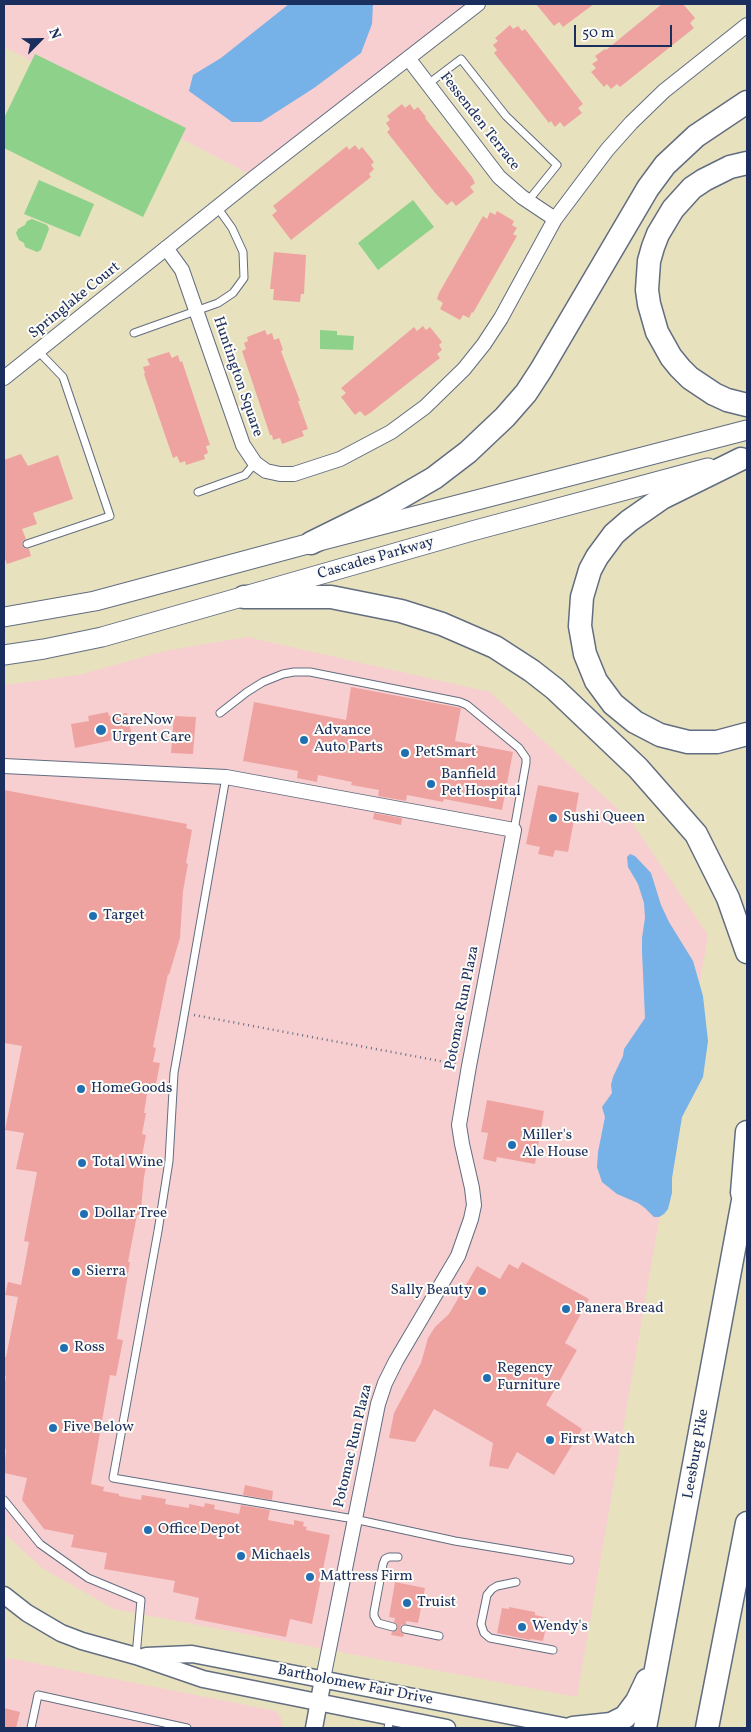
<!DOCTYPE html>
<html>
<head>
<meta charset="utf-8">
<style>
  body { margin:0 }
  #map { position:relative; width:751px; height:1732px; overflow:hidden; background:#e7e1be; font-family:Vollkorn,serif }
  canvas { display:block }
  .frame { position:absolute; inset:0; border:5px solid #1b2f5e; pointer-events:none }
  .north { position:absolute; left:15px; top:15px; width:50px; height:50px; -webkit-text-stroke:4px #fdfcf7; paint-order:stroke; rotate:67deg; font-size:14px; font-weight:700; line-height:20px; text-align:center; color:#1b2f5e }
  .north::after { content:''; display:block; margin:auto; width:18px; height:22px; background:#1b2f5e; clip-path:polygon(50% 0,100% 100%,50% 72%,0 100%) }
  .scale { position:absolute; left:574px; top:25px; width:98px; height:22px; box-sizing:border-box; border:2px solid #1b2f5e; border-top:0; padding-left:6px; font-size:15px; line-height:18px; white-space:nowrap; color:#1b2f5e; -webkit-text-stroke:4px #fdfcf7; paint-order:stroke }
</style>
</head>
<body>
<div id="map">
<canvas width="751" height="1732"></canvas>
<div class="frame"></div>
<div class="north">N</div>
<div class="scale">50 m</div>
</div>
<script>
const context = document.querySelector('canvas').getContext('2d');
context.lineJoin = 'round';
function paint(path, color) { context.fillStyle = color; context.fill(path, 'evenodd'); }
const shape = rows => new Path2D(rows.map(r => 'M' + r).join(''));
function trace(path, color, width, dash) { context.strokeStyle = color; context.lineWidth = width; context.lineCap = dash ? 'butt' : 'round'; context.setLineDash(dash || []); context.stroke(path); }
function label(font, color, halo, rows, align = 'center') {
  context.font = font + ' Vollkorn,serif'; context.lineWidth = 4; context.setLineDash([]); context.textBaseline = 'middle'; context.strokeStyle = halo; context.fillStyle = color; for (const [text, x, y, turn = 0] of rows) {
    context.save(); context.translate(x, y); context.rotate((+turn || 0) * Math.PI / 180); context.textAlign = isNaN(turn) ? turn : align; if (halo) context.strokeText(text, 0, 0); context.fillText(text, 0, 0); context.restore();
  }
}
paint(shape([
  [4,4,478,4,255,177,4,47],
  [247,637,490,692,632,822,708,935,577,1697,114,1609,42,1568,4,1533,4,685,79,675,165,651],
  [4,1658,19,1660,271,1710,277,1712,281,1717,283,1728,4,1728]
]), '#f7cfd0');
paint(shape([
  [35,54,186,128,143,217,4,148,4,118],
  [39,180,94,204,80,237,24,214],
  [413,200,434,227,378,270,358,243],
  [32,219,47,225,49,229,41,250,37,252,25,247,24,243,19,240,16,233,18,229,25,225,27,221],
  [320,330,337,331,337,335,354,336,353,350,320,349]
]), '#8ed18a');
paint(shape([
  [289,4,373,4,372,24,361,53,314,88,261,122,232,122,189,91,193,75,221,58],
  [630,854,635,856,651,873,661,905,669,922,693,961,703,996,708,1041,703,1077,682,1117,672,1178,672,1193,668,1209,664,1214,659,1217,654,1217,645,1208,638,1203,617,1194,602,1182,597,1167,598,1152,605,1117,602,1107,612,1093,611,1085,613,1077,623,1056,624,1049,645,1018,642,951,642,938,645,918,644,903,638,884,628,867,627,857]
]), '#76b1e7');
paint(shape([
  [536,4,594,4,563,27,559,22,554,26],
  [662,4,683,4,695,18,690,23,694,28,620,87,617,84,611,89,607,84,604,87,591,72,596,68,592,64,598,60,595,56,605,49,606,50],
  [510,25,513,29,518,26,522,31,525,29,583,104,578,108,582,113,564,127,560,122,555,127,551,121,549,123,494,53,497,50,493,45,498,41,495,38],
  [402,104,405,108,410,104,414,110,418,107,426,117,425,118,472,177,475,183,470,187,474,192,456,206,452,201,447,205,436,194,387,132,390,129,386,123,390,120,387,116],
  [355,145,359,150,362,147,374,162,371,165,374,169,369,174,371,177,291,240,272,215,277,211,273,206,347,146,349,150],
  [497,211,514,221,512,225,517,228,513,234,517,236,473,313,472,312,469,318,463,315,460,320,440,309,443,303,437,299,439,293,483,216,487,219,490,212,495,215],
  [274,252,306,255,304,294,301,294,300,302,273,300,274,289,270,289],
  [423,326,426,330,430,327,442,342,439,345,442,350,437,354,440,358,370,413,365,416,360,411,355,415,341,397,346,393,341,388,414,327,417,331],
  [265,330,267,335,272,333,274,340,279,338,283,350,281,351,300,401,298,401,308,429,302,431,304,436,282,444,280,438,273,440,272,435,270,435,242,351,246,349,244,343,248,341,247,337],
  [169,352,172,358,178,355,180,362,182,361,210,445,206,446,208,453,204,455,205,459,186,465,185,461,180,463,177,456,173,458,144,374,145,373,143,367,150,365,147,359],
  [21,454,28,466,58,455,73,499,33,513,37,524,22,529,26,539,23,541,22,545,24,548,29,549,31,556,7,564,4,556,4,460],
  [351,687,461,708,455,741,513,752,502,810,444,799,443,802,407,795,406,801,378,796,379,790,351,785,352,782,318,775,317,782,297,778,298,771,243,761,254,702,346,720],
  [108,712,109,716,127,713,132,736,75,748,71,724,89,721,88,716],
  [174,716,196,717,193,754,171,753],
  [538,785,579,793,568,852,555,850,553,857,538,854,540,847,526,844],
  [4,790,187,824,186,828,192,830,186,863,188,864,183,891,180,938,169,975,168,974,153,1047,156,1048,153,1062,160,1063,155,1089,148,1088,144,1113,146,1113,142,1134,146,1135,142,1156,148,1157,144,1177,141,1209,139,1215,137,1215,128,1262,130,1262,117,1339,123,1340,116,1376,110,1375,91,1484,104,1487,103,1491,119,1494,119,1496,141,1500,142,1495,166,1499,165,1504,189,1508,189,1504,204,1507,205,1503,215,1505,214,1509,239,1514,241,1505,270,1510,268,1520,294,1525,294,1520,304,1522,303,1526,307,1527,306,1530,330,1535,312,1624,290,1619,286,1637,195,1619,199,1598,173,1592,175,1581,104,1569,107,1553,71,1547,74,1535,44,1529,22,1500,27,1478,4,1473,6,1449,4,1448,4,1387,6,1376,4,1375,4,1357,6,1357,18,1297,5,1295,8,1282,21,1285,29,1242,24,1241,37,1172,16,1169,24,1133,5,1130,22,1046,4,1043],
  [374,813,402,818,401,825,373,819],
  [487,1100,544,1111,535,1164,497,1157,496,1162,483,1159,488,1133,481,1132],
  [522,1262,589,1299,565,1343,577,1350,546,1405,582,1429,554,1475,517,1452,508,1469,489,1466,493,1443,434,1409,415,1442,389,1438,394,1413,421,1363,428,1338,435,1327,449,1314,477,1266,500,1279,509,1264,518,1269],
  [245,1485,273,1491,272,1500,243,1495],
  [395,1582,425,1588,418,1623,406,1621,406,1624,401,1625,400,1630,404,1634,403,1637,391,1635,392,1632,396,1631,398,1628,397,1624,394,1622,395,1618,389,1617],
  [509,1607,535,1612,535,1615,548,1618,543,1641,531,1639,530,1640,497,1633,502,1608,509,1609],
  [4,1708,20,1712,16,1728,4,1728]
]), '#efa3a1');
const service = shape([
  [428,84,461,59,506,116,557,165,528,201],
  [134,333,218,303,233,293,244,278,243,252,232,228,217,207],
  [198,492,245,475,255,463],
  [27,544,110,516,63,377,38,351],
  [220,713,247,692,263,682,283,674,294,672,310,672,460,702,467,705,519,748,526,758,526,763,514,830],
  [226,777,174,1073,169,1161,158,1231,113,1478,354,1519,455,1541,570,1560],
  [4,1500,40,1544,88,1578,141,1600,136,1656],
  [516,1582,497,1586,492,1589,487,1595,481,1624,484,1633,490,1638,553,1650],
  [393,1627,378,1623,374,1616,374,1612,383,1564,385,1559,389,1557,398,1557],
  [405,1629,439,1636],
  [31,1728,38,1695,187,1728],
  [388,1728,390,1718]
]);
const minor = shape([
  [408,58,499,177,522,197,555,219],
  [166,248,182,270,243,445,255,463,266,471,280,474,294,474,340,459,391,432,425,407,464,369,484,344,501,318,555,219,607,150,631,123,664,91,747,25],
  [4,378,255,177,478,4],
  [4,766,226,777,514,830,469,1066,459,1125,462,1144,472,1188,474,1205,471,1219,458,1256,396,1361,385,1383,378,1404,323,1679]
]);
const tertiary = shape([
  [4,1595,27,1613,61,1633,82,1641,136,1656,203,1679,447,1728],
  [146,1656,192,1654,573,1728],
  [314,1728,323,1679]
]);
const secondary = shape([
  [4,617,95,601,311,543,747,430],
  [4,655,44,649,102,637,472,531,708,468]
]);
const trunk = shape([
  [747,163,730,167,704,180,692,188,673,209,658,234,653,247,649,261,647,290,649,304,657,332,671,357,680,368,690,378,714,394,727,400,747,405],
  [741,459,662,498,629,521,614,534,597,557,590,570,582,597,580,626,585,654,596,681,613,704,635,722,660,735,688,742,717,742,747,734],
  [311,543,384,507,434,478,468,452,505,417,526,393,541,370,648,188,665,165,696,136,747,102],
  [244,597,331,597,401,611,442,624,495,647,532,671,555,689,638,768,696,834,728,898,747,952],
  [742,1193,747,1132],
  [573,1728,611,1724,625,1717,637,1701,647,1680],
  [645,1728,747,1179],
  [707,1728,747,1523]
]);
trace(service, '#626d80', 9);
trace(minor, '#626d80', 16);
trace(tertiary, '#626d80', 19);
trace(secondary, '#626d80', 21);
trace(trunk, '#626d80', 25);
trace(shape([
  [194,1015,456,1064]
]), '#626d80', 2.5, [1, 4]);
trace(service, '#fff', 7);
trace(minor, '#fff', 14);
trace(tertiary, '#fff', 16);
trace(secondary, '#fff', 19);
trace(trunk, '#fff', 22);
for (const [x, y, r, color] of [
  [101,730,6,"#1f6fb2"],
  [304,740,5,"#1f6fb2"],
  [405,753,5,"#1f6fb2"],
  [431,784,5,"#1f6fb2"],
  [553,818,5,"#1f6fb2"],
  [93,916,5,"#1f6fb2"],
  [81,1089,5,"#1f6fb2"],
  [512,1145,5,"#1f6fb2"],
  [82,1163,5,"#1f6fb2"],
  [84,1214,5,"#1f6fb2"],
  [76,1272,5,"#1f6fb2"],
  [482,1291,5,"#1f6fb2"],
  [566,1309,5,"#1f6fb2"],
  [64,1348,5,"#1f6fb2"],
  [487,1378,5,"#1f6fb2"],
  [53,1428,5,"#1f6fb2"],
  [550,1440,5,"#1f6fb2"],
  [148,1530,5,"#1f6fb2"],
  [241,1556,5,"#1f6fb2"],
  [310,1577,5,"#1f6fb2"],
  [407,1603,5,"#1f6fb2"],
  [522,1627,5,"#1f6fb2"]
]) { const dot = new Path2D(); dot.arc(x, y, r, 0, 2 * Math.PI); context.fillStyle = color; context.fill(dot); trace(dot, '#fdfcf7', 2); }
label('15px', '#1b2f5e', '#fdfcf7', [
  ["Fessenden Terrace",479,122,52],
  ["Springlake Court",75,301,-39],
  ["Huntington Square",237,377,71],
  ["Cascades Parkway",376,559,-16],
  ["Potomac Run Plaza",463,1008,-79],
  ["Potomac Run Plaza",354,1446,-77],
  ["Leesburg Pike",697,1454,-80],
  ["Bartholomew Fair Drive",355,1686,11]
]);
label('15px', '#1b2f5e', '#fdfcf7', [
  ["CareNow",112,721],
  ["Urgent Care",112,738],
  ["Advance",314,731],
  ["Auto Parts",314,748],
  ["PetSmart",415,753],
  ["Banfield",441,775],
  ["Pet Hospital",441,792],
  ["Sushi Queen",563,818],
  ["Target",103,916],
  ["HomeGoods",91,1089],
  ["Miller's",522,1136],
  ["Ale House",522,1153],
  ["Total Wine",92,1163],
  ["Dollar Tree",94,1214],
  ["Sierra",86,1272],
  ["Sally Beauty",472,1291,"right"],
  ["Panera Bread",576,1309],
  ["Ross",74,1348],
  ["Regency",497,1369],
  ["Furniture",497,1386],
  ["Five Below",63,1428],
  ["First Watch",560,1440],
  ["Office Depot",158,1530],
  ["Michaels",251,1556],
  ["Mattress Firm",320,1577],
  ["Truist",417,1603],
  ["Wendy's",532,1627]
], 'left');
</script>
</body>
</html>
